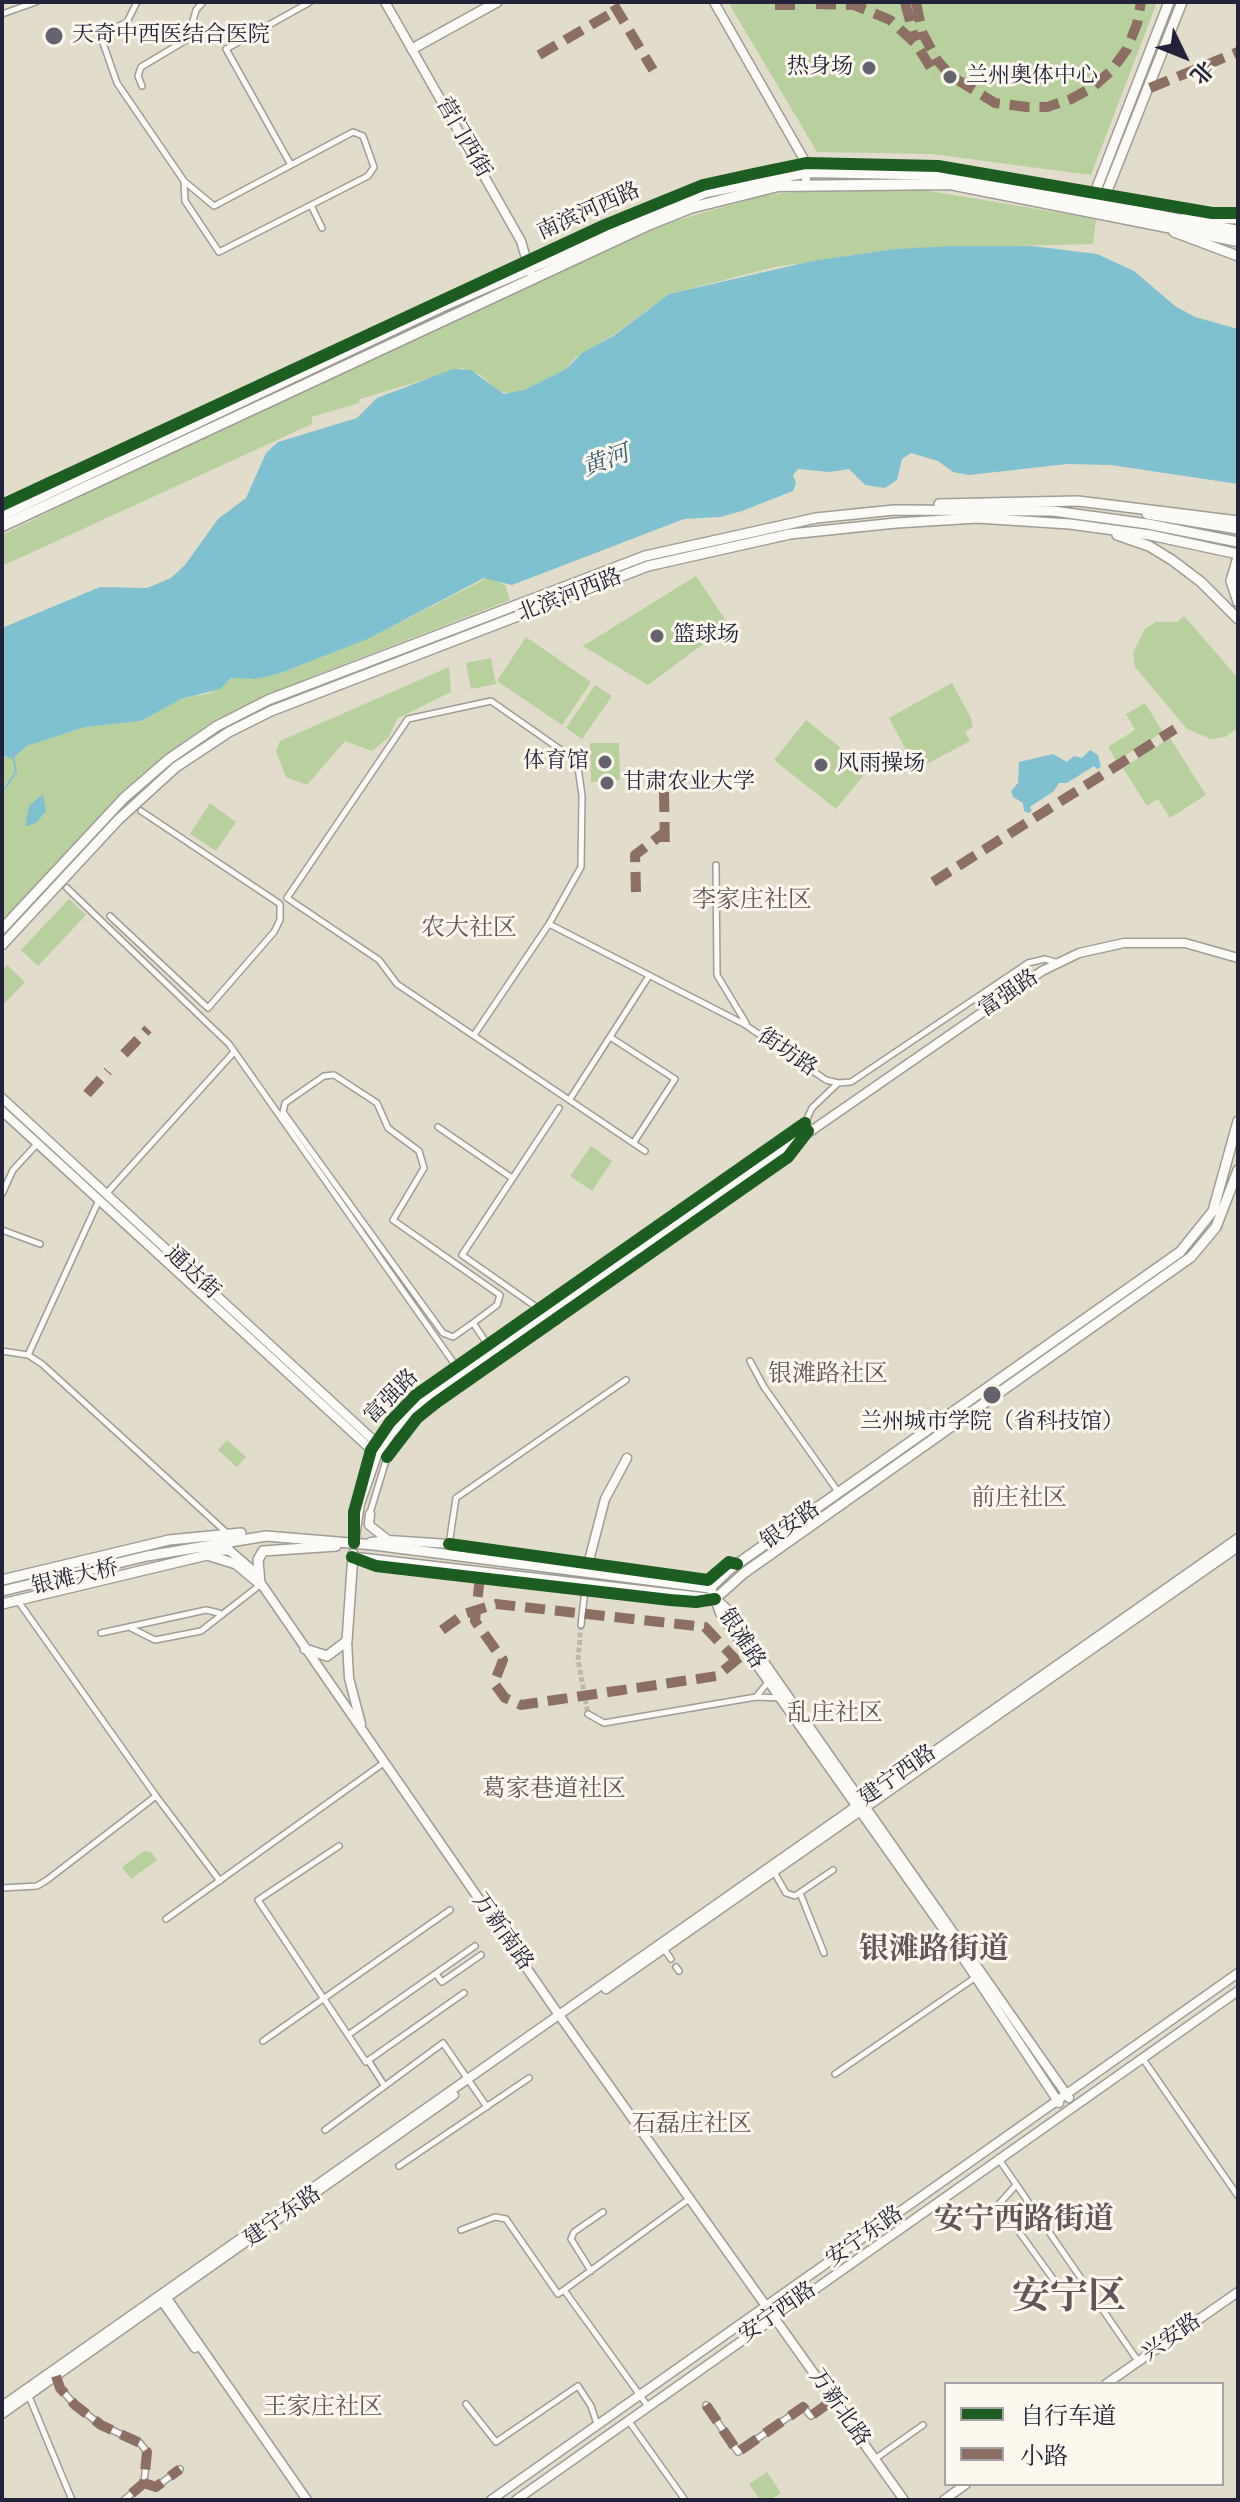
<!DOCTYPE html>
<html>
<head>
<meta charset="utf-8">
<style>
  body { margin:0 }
  #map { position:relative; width:1240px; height:2502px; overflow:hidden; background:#e2ddcb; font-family:Alegreya,"Noto Serif SC",serif }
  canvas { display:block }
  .frame { position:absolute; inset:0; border:4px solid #22223b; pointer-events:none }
  .legend { position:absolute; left:944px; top:2382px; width:280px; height:104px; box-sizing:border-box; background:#fbf7ec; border:2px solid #a4a2a5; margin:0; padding:10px 14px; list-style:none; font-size:24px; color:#22223b }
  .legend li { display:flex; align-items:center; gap:16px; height:40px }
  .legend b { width:40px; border:2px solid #a4a2a5 }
  .north { position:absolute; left:1144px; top:16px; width:80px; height:80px; -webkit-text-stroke:6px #fbf7ec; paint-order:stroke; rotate:133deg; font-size:22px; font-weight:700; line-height:32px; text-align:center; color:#22223b }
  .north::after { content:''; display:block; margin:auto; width:28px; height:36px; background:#22223b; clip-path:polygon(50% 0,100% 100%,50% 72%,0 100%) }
</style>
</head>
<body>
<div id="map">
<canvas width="1240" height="2502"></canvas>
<div class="frame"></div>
<ul class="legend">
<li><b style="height:10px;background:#1b5e20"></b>自行车道</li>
<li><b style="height:10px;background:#8d6e63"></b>小路</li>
</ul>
<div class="north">北</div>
</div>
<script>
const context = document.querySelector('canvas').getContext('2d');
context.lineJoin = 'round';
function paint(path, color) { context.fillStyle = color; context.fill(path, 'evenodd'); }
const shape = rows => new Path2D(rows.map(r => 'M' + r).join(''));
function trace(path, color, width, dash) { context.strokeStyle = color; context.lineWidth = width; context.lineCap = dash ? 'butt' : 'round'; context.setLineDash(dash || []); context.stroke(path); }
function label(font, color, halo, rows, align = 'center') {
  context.font = font + ' Alegreya,"Noto Serif SC",serif'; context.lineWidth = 6; context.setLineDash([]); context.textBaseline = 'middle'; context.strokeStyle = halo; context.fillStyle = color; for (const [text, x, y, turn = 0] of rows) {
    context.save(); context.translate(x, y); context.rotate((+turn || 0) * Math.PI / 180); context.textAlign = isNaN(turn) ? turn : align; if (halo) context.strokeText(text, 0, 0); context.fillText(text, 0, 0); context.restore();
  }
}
paint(shape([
  [728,2,1157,2,1091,175,932,154,817,152],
  [835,188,924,190,1096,219,1093,244,895,249,775,267,669,294,613,335,575,358,566,369,524,390,512,394,498,391,481,375,463,368,360,399,359,403,312,417,312,424,2,566,2,535,252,413,671,222,765,195],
  [696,576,729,625,648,685,583,646],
  [489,577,505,585,510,600,319,674,213,721,177,746,126,791,2,923,2,755,12,759,27,746,85,727,141,721,181,699,211,693,232,678,255,679,278,674,368,639],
  [1184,616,1238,678,1238,728,1225,737,1211,739,1187,729,1135,667,1133,653,1145,629,1156,622,1177,622],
  [526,637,591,682,562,725,497,681],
  [491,658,496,684,471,689,466,663],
  [449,667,451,692,398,718,388,738,372,751,345,741,307,785,286,777,276,751,280,741],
  [952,683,971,718,973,727,965,732,970,741,927,764,922,755,912,761,889,718],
  [595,685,612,696,582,739,566,728],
  [1145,703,1163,732,1116,761,1108,747,1135,730,1126,714],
  [806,720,868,770,836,809,774,760],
  [1170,738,1206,795,1170,818,1158,799,1147,806,1123,768],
  [590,743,619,743,620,780,591,782],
  [210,803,236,822,216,851,190,834],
  [69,899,86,915,38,966,21,950],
  [7,965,25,982,2,1006,2,970],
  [591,1146,612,1161,592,1191,570,1176],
  [227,1440,246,1457,237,1467,218,1450],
  [144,1851,151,1852,157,1860,131,1879,122,1867],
  [767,2472,781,2493,770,2500,760,2500,749,2484]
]), '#b8d09c');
paint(shape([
  [953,246,1032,246,1097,254,1134,271,1175,306,1195,317,1238,329,1238,484,1111,465,1067,464,969,475,953,472,938,461,911,453,902,459,897,480,885,488,865,485,849,469,830,472,798,469,793,475,796,483,793,491,742,511,720,517,684,519,512,585,484,578,368,639,278,674,255,679,231,678,220,689,181,699,141,721,85,727,27,746,12,759,2,755,2,628,100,587,147,588,171,578,185,565,218,519,246,498,266,453,278,442,357,418,377,398,453,369,471,370,504,394,524,390,566,369,582,353,613,336,669,294,812,261,895,249],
  [1090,750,1098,755,1101,767,1097,769,1094,766,1067,783,1059,783,1054,791,1030,807,1032,811,1028,813,1024,811,1023,803,1013,797,1011,791,1018,783,1019,762,1053,754,1067,762,1074,756,1082,758],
  [43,794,46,811,37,822,25,827,29,806]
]), '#7fc0d1');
trace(shape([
  [2,792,16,772,13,755]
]), '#7fc0d1', 2);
trace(shape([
  [581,1625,578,1660,588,1714]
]), '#bcb8ae', 5, [5, 2.5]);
const street = shape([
  [137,2,127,22,105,33,102,40,117,83,184,181,185,201,219,252,368,176,374,167,363,136,353,132,214,206,184,181],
  [2,14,36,2],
  [142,86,138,76,141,67,188,39,196,10,203,2],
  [291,165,226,49,310,2],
  [311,205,322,228],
  [475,287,605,225,688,191,806,163,938,166,1212,213,1238,213],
  [2,505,368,336],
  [716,865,717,975,746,1023],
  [67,888,229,1044,458,1369],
  [110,916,208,1008,274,932,280,920,280,904,141,811],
  [549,924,744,1024,826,1080,838,1083,851,1082,1028,963,1045,959,1059,963],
  [474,1035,549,924,581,867,582,796,578,767,571,757,491,701,408,719,287,898,379,960,397,984,645,1151],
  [610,1037,675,1079,634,1142],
  [570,1099,649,976],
  [438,1127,512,1178],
  [806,1133,805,1123,812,1108,838,1083],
  [2,1194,13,1170,37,1144],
  [106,1194,234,1052],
  [2,1230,40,1244],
  [539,1309,462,1255,559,1108],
  [473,1323,453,1337,443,1333,283,1112,285,1103,324,1076,334,1075,377,1103,388,1128,419,1151,424,1168,393,1220,500,1295,497,1305,473,1323,492,1351],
  [2,1351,28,1355,42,1364,227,1533],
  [28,1355,99,1200],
  [750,1361,764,1387,839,1493],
  [626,1380,456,1498,449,1544,708,1580,729,1562,736,1564],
  [370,1513,387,1457,417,1418,788,1157,798,1144],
  [354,1521,371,1450,390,1422,416,1395,805,1123],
  [364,1562,376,1566,670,1600,703,1601],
  [18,1601,156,1796,220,1881],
  [581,1625,585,1590],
  [129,1627,155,1640,201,1631,260,1585],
  [101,1633,206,1610,219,1613],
  [756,1697,769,1681],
  [588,1714,604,1723,756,1697,781,1698],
  [339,1846,258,1900,366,2062,464,1993],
  [774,1872,786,1893,795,1896,833,1870],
  [2,1888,37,1886,47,1880,156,1796],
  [800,1893,824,1953],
  [166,1919,385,1762],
  [664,1949,671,1959],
  [676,1967,679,1971],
  [436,1974,442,1982,481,1955],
  [348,2035,475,1946],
  [263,2041,450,1910],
  [1143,2059,1238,2196],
  [368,2060,384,2085],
  [835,2074,976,1977],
  [325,2130,443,2043,487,2107],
  [998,2158,1138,2361],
  [399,2166,529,2078],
  [1016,2185,999,2204,1056,2283],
  [461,2230,495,2217,506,2219,558,2294,564,2290],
  [591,2271,571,2239,574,2232,603,2212],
  [56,2376,60,2388,75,2405,101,2425,140,2443,147,2452,144,2483,124,2500],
  [28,2394,72,2500],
  [466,2404,496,2442,578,2386,591,2406,597,2424],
  [647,2405,564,2290,689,2199],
  [706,2405,738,2452,803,2407,811,2416,832,2400],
  [628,2420,685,2500],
  [875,2459,923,2425],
  [144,2483,156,2487,180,2469]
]);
const secondary = shape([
  [385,2,521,241,530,272],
  [714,2,806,163,806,183],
  [2,1098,381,1447],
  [2,1111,377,1455],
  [370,1514,369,1525,388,1540,449,1544],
  [371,1542,388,1540],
  [357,1543,354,1543,360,1504,377,1455,391,1434,424,1399,1042,971,1079,953,1124,943,1185,943,1238,958],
  [229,1550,251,1569,559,2015,904,2500],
  [586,1572,605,1499,627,1458],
  [708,1580,720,1613,951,1940,1059,2103],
  [717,1600,727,1609,1069,2098],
  [347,1641,349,1678,361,1724],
  [606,1989,1238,1547],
  [164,2294,307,2500],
  [159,2297,195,2348],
  [1106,2384,1238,2292],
  [2,2406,1238,1538],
  [2,2414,454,2095],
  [491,2500,1238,1973],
  [516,2500,1238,1991],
  [944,2500,966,2484]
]);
const primary = shape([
  [412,49,497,2],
  [1089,208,1169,2],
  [1099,211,1182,2],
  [1185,217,1238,219],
  [1174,232,1238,256],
  [939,504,1078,501,1238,521],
  [1147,514,1238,529],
  [1117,535,1149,546,1172,560,1201,582,1238,619],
  [1238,557,1231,581,1238,602],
  [2,929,124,798,169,759,217,726,268,700,645,556,816,518,894,510,1053,511,1148,524,1238,542],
  [2,945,119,819,176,767,229,732,271,711,648,566,790,534,896,523,977,518,1070,524,1150,535,1238,554],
  [204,1551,229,1550],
  [352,1557,715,1599,744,1573,1191,1257,1216,1227,1238,1170],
  [2,1580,169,1540,241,1533],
  [260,1584,258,1560,263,1551,336,1546],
  [2,1591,147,1556,266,1536,374,1545,710,1588,730,1569,1180,1252,1213,1211,1238,1121],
  [2,1604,207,1555,236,1564,260,1584],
  [305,1649,327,1656,347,1641,353,1554]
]);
const highway = shape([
  [2,515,443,306,706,192,808,172,951,175,1238,231],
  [2,526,650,224,690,208,778,186,950,184,1238,241]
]);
trace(street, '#9f9c95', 8);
trace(secondary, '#9f9c95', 11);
trace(primary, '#9f9c95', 12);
trace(highway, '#9f9c95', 13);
trace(street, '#fbfaf7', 5);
trace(secondary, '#fbfaf7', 8);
trace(primary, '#fbfaf7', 9);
trace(highway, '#fbfaf7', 10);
trace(shape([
  [905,2,915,41],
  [916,2,922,32,937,60,951,76,995,103,1027,107,1047,107,1071,99,1093,87,1111,71,1127,49,1137,24,1141,2],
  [816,4,854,5,890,20,916,44,936,76],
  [614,5,653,70],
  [775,5,797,5],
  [539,55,617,10],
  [1150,88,1238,52],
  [664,792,665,852],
  [933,882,1175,729],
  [636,892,635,855,665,832],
  [124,1054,148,1029],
  [87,1094,108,1071],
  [480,1577,475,1621,503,1660,494,1683,505,1698,521,1705,717,1676,747,1651],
  [442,1630,464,1614,496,1604,705,1627,736,1660],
  [56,2376,60,2388,75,2405,101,2425,140,2443,147,2452,144,2483,124,2500],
  [706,2405,738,2452,803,2407,811,2416,833,2400],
  [144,2483,156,2487,180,2469]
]), '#8d6e63', 10, [20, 10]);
trace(shape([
  [2,505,605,225,703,185,753,174,806,163,938,166,1212,213,1238,213],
  [387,1457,417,1418,437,1402,788,1157,808,1131],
  [354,1543,354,1512,371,1450,390,1422,416,1395,805,1123],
  [449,1544,708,1580,729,1562,737,1564],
  [352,1557,376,1566,670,1600,696,1602,715,1599]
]), '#1b5e20', 12);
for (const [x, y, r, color] of [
  [54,36,10,"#65636d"],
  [869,68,8,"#65636d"],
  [950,77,8,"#65636d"],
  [657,636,8,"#65636d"],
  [605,762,8,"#65636d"],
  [821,765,8,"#65636d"],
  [607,783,8,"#65636d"],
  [992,1395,10,"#65636d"]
]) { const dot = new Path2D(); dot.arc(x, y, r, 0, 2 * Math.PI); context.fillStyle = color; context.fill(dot); trace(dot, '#fbf7ec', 3); }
label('22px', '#22223b', '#fbf7ec', [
  ["天奇中西医结合医院",72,36],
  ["热身场",853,68,"right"],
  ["兰州奥体中心",966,77],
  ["篮球场",673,636],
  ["体育馆",589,762,"right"],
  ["风雨操场",837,765],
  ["甘肃农业大学",623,783],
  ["兰州城市学院（省科技馆）",992,1423,"center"]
], 'left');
label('22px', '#22223b', '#fbf7ec', [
  ["营门西街",463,138,60],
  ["南滨河西路",589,212,-24],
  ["北滨河西路",570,596,-21],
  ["富强路",1009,994,-34],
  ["街坊路",787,1053,35],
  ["通达街",192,1273,43],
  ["富强路",392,1397,-45],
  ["银安路",791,1526,-35],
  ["银滩大桥",75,1578,-13],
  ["银滩路",741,1639,57],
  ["建宁西路",898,1776,-35],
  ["万新南路",502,1932,55],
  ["建宁东路",283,2217,-35],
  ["安宁东路",865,2237,-35],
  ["安宁西路",778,2313,-35],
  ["兴安路",1172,2338,-35],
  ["万新北路",839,2408,55]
]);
label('italic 24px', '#365c78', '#fbf7ec', [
  ["黄河",606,462,-20]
]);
label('24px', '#625459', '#fbf7ec', [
  ["李家庄社区",752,901],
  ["农大社区",469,929],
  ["银滩路社区",828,1375],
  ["前庄社区",1019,1499],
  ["乱庄社区",835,1714],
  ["葛家巷道社区",554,1790],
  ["石磊庄社区",692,2125],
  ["王家庄社区",323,2408]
]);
label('bold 30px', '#625459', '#fbf7ec', [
  ["银滩路街道",934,1951],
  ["安宁西路街道",1024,2221]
]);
label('bold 38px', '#625459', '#fbf7ec', [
  ["安宁区",1069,2299]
]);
</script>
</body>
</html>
